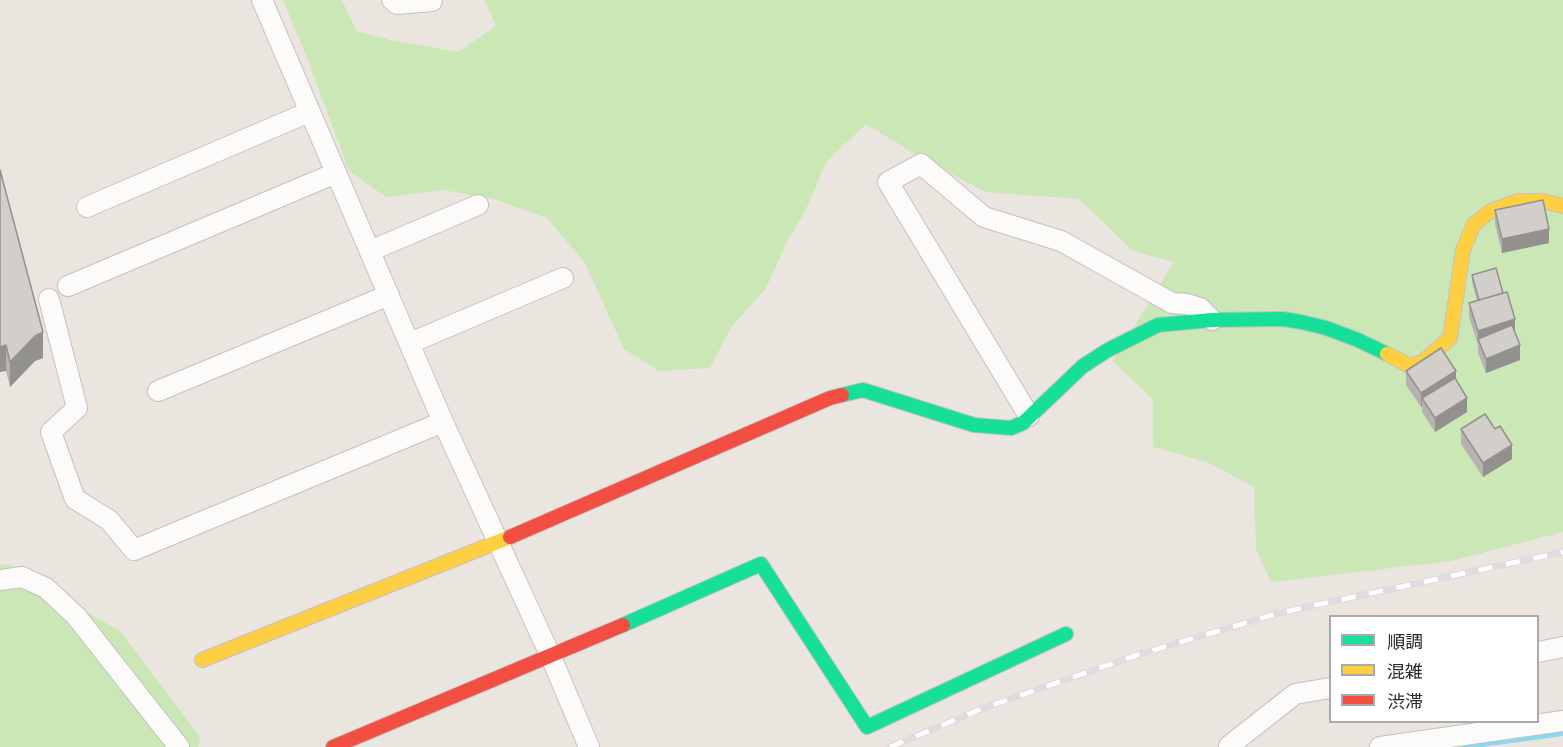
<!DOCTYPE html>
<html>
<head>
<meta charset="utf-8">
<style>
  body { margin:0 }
  #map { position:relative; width:1563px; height:747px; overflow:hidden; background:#eae5df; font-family:Arial,"Noto Sans JP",sans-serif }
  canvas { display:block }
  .legend { position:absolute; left:1329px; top:615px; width:210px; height:108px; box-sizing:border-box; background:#fff; border:2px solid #aaa; margin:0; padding:8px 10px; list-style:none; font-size:18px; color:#2a2a2a }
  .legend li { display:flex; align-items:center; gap:12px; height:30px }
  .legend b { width:30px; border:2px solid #aaa }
</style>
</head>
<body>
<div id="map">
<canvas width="1563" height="747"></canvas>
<ul class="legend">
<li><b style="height:8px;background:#16e098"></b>順調</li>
<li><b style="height:8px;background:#ffcf43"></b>混雑</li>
<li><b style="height:8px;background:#f24e42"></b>渋滞</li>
</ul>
</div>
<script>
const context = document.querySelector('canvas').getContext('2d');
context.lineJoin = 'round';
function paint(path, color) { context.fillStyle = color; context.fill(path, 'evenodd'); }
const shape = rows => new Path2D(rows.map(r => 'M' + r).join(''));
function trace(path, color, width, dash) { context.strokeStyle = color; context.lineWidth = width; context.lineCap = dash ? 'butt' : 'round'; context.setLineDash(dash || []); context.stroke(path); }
paint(shape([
  [283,0,342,0,356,31,390,40,458,52,496,26,485,0,1563,0,1563,532,1451,561,1271,582,1256,549,1254,487,1207,462,1153,447,1153,400,1113,361,1174,262,1133,251,1079,199,985,192,922,158,866,124,826,162,806,209,785,246,766,288,730,329,710,368,659,371,624,349,585,263,547,218,494,199,443,190,386,197,349,171,304,50],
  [8,564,121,632,200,737,198,747,0,747,0,565]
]), '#cae7b5');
trace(shape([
  [1453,747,1563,732]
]), '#8cd7f1', 8);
const street = shape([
  [262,0,443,422,551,657,589,747],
  [392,0,397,4,432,1],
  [87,207,309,112],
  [370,251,478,205],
  [68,286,336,173],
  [49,299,77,408,51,432,75,499,109,520,134,550,443,422],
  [410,343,563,278],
  [158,391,389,295],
  [1029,416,888,182,921,164,984,217,1061,241,1172,303,1187,304,1200,308,1212,320],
  [0,580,22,577,46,588,76,616,179,747],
  [1538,652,1563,647],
  [1229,746,1295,694,1330,688],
  [1380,747,1563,721]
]);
const fast = shape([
  [842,395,863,390,974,425,1011,428,1023,423,1083,366,1108,350,1158,325,1212,320,1283,319,1301,322,1326,328,1358,340,1387,354],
  [623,625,761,564,867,727,1066,634]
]);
const slow = shape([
  [1387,354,1410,366,1424,361,1450,338,1463,250,1474,224,1491,211,1518,201,1543,201,1563,206],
  [202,660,510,537]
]);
const jam = shape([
  [510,537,830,398,842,395],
  [333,747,623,625]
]);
trace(street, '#c3c1c1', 22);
trace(fast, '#c3c1c1', 16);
trace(slow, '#c3c1c1', 16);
trace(jam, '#c3c1c1', 16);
trace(street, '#fcfbfa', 20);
trace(fast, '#16e098', 14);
trace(slow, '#ffcf43', 14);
trace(jam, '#f24e42', 14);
const rail = shape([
  [890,747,981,709,1137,655,1279,613,1563,552]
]);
trace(rail, '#dddddf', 7);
trace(rail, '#fff', 4.5, [14]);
paint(shape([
  [0,170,43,358,35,361,10,387,6,371],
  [1495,210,1549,243,1502,253,1495,224],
  [1472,275,1515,333,1520,360,1486,373,1478,353,1478,345,1469,317,1469,303,1477,301,1472,282],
  [1406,371,1456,379,1467,412,1435,432,1422,412,1422,406,1421,407,1406,385],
  [1461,429,1495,429,1512,459,1483,477,1461,444]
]), '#b5b2af');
paint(shape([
  [1549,229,1549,243,1502,253,1502,239],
  [1515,319,1515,333,1478,339,1478,345,1478,331],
  [43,332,43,358,35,361,10,387,10,362,35,336],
  [6,345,6,371,0,372,0,347],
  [1520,345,1520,360,1486,373,1486,359],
  [1456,371,1456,385,1422,398,1422,406,1421,407,1421,393],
  [1467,398,1467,412,1435,432,1435,418],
  [1512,445,1512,459,1483,477,1483,463]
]), '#93918e');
const building = shape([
  [0,170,43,332,35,336,10,362,6,345,0,347,0,170],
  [1543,200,1549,229,1502,239,1495,210,1543,200],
  [1496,268,1503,293,1479,300,1472,275,1496,268],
  [1507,292,1515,319,1478,331,1469,303,1507,292],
  [1512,325,1520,345,1486,359,1478,339,1512,325],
  [1441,348,1456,371,1421,393,1406,371,1441,348],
  [1455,378,1467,398,1435,418,1422,398,1455,378],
  [1485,414,1495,429,1500,426,1512,445,1483,463,1461,429,1485,414]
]);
paint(building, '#d2cfcb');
trace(building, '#93918e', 1.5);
</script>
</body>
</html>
